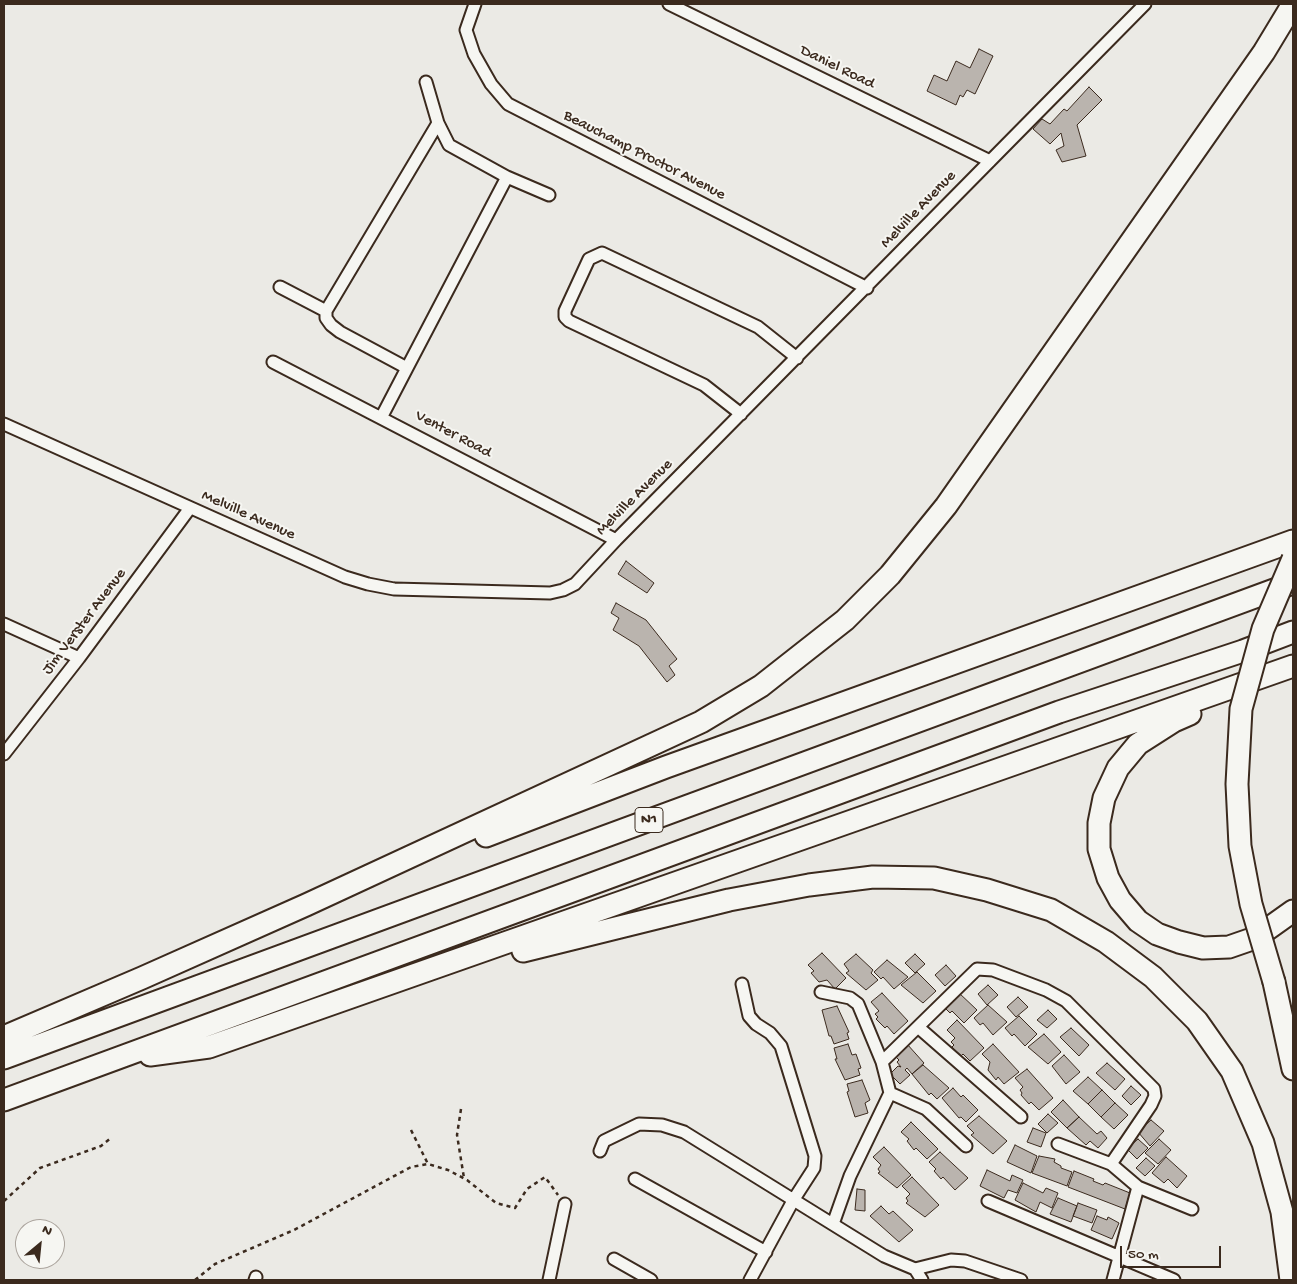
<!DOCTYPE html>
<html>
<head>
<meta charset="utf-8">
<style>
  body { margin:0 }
  #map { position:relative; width:1297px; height:1284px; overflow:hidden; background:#ebeae5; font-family:"Gochi Hand",sans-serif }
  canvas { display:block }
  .frame { position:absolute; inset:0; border:5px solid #3b2a1e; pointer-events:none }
  .north { position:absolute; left:15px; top:1219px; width:50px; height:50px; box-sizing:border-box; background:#f6f6f2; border:1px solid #aba49d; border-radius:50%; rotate:28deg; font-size:14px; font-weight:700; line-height:20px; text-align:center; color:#3b2a1e }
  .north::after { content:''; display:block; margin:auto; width:18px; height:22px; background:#3b2a1e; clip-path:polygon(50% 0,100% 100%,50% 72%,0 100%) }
  .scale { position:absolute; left:1120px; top:1246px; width:101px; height:22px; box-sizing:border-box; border:2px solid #3b2a1e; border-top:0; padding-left:6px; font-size:15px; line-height:18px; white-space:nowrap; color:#3b2a1e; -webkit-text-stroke:4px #f6f6f2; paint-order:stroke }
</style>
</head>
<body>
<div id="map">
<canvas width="1297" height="1284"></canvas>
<div class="frame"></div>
<div class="north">N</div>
<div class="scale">50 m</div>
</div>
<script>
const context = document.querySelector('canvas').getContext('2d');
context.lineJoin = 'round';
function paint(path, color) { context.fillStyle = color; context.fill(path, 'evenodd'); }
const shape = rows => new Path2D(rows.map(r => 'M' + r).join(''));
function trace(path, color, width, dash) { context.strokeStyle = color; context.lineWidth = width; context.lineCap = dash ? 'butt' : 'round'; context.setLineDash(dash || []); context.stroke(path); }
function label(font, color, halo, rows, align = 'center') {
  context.font = font + ' "Gochi Hand",sans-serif'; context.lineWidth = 4; context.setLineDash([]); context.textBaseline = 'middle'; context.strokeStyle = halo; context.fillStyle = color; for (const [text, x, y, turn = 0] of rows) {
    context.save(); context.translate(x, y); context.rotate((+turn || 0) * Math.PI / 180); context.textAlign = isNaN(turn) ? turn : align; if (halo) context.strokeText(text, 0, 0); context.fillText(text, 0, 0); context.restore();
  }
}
const building = shape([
  [979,49,993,56,975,94,967,90,963,97,960,95,956,105,927,91,934,75,947,81,956,61,970,68,979,49],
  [1089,87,1102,100,1077,125,1086,156,1062,162,1056,150,1064,146,1061,133,1050,144,1033,129,1042,119,1050,124,1064,109,1067,111,1089,87],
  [626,561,654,583,647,593,618,574,626,561],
  [616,603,646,620,677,659,669,666,675,675,667,682,639,646,613,630,619,618,611,613,616,603],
  [822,953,846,978,835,989,827,980,819,982,811,973,814,971,808,965,822,953],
  [856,954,873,970,871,973,878,980,866,990,846,973,849,971,844,964,856,954],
  [915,954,925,964,915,973,905,963,915,954],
  [887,960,908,977,894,989,883,977,881,979,874,972,887,960],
  [946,965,956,976,945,986,935,975,946,965],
  [917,972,936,991,923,1003,901,985,917,972],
  [988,985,998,995,987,1005,978,994,988,985],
  [958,992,977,1010,964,1023,952,1011,950,1013,943,1006,958,992],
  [882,993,908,1021,894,1034,887,1026,885,1028,876,1019,878,1017,875,1014,879,1011,871,1002,882,993],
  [1018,997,1028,1007,1016,1017,1007,1007,1018,997],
  [988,1005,1007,1022,993,1035,983,1023,980,1025,974,1018,988,1005],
  [837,1006,849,1032,847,1033,849,1039,834,1044,831,1036,829,1036,822,1010,837,1006],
  [1048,1010,1057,1019,1047,1028,1037,1020,1048,1010],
  [1019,1016,1037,1034,1025,1046,1014,1034,1012,1036,1005,1028,1019,1016],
  [957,1020,984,1048,970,1061,963,1054,961,1056,952,1047,954,1045,951,1042,955,1038,947,1030,957,1020],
  [1071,1028,1089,1045,1079,1056,1060,1037,1071,1028],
  [1044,1034,1061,1052,1048,1064,1028,1047,1044,1034],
  [848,1044,852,1055,856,1054,861,1068,858,1069,860,1075,845,1080,835,1059,837,1059,834,1048,848,1044],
  [907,1044,924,1063,912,1074,907,1068,905,1070,910,1075,900,1084,890,1074,898,1066,901,1067,897,1062,899,1060,895,1056,907,1044],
  [993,1044,1019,1072,1004,1084,998,1077,996,1080,988,1070,990,1062,982,1054,993,1044],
  [1064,1055,1080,1072,1066,1084,1052,1066,1064,1055],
  [1107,1063,1125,1079,1115,1090,1096,1073,1107,1063],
  [923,1065,949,1088,937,1099,931,1093,929,1095,912,1074,923,1065],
  [1027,1069,1053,1098,1039,1110,1031,1102,1029,1104,1021,1095,1022,1093,1020,1090,1023,1087,1015,1078,1027,1069],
  [1088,1077,1102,1090,1088,1104,1073,1091,1088,1077],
  [862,1080,870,1100,865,1103,868,1113,855,1117,847,1092,849,1091,847,1084,862,1080],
  [1131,1086,1141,1095,1131,1105,1122,1096,1131,1086],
  [953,1088,961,1097,963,1095,978,1110,966,1122,961,1117,959,1118,942,1098,953,1088],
  [1102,1090,1115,1103,1101,1117,1088,1104,1102,1090],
  [1063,1100,1079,1117,1067,1128,1051,1112,1063,1100],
  [1115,1103,1128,1115,1114,1129,1101,1117,1115,1103],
  [1048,1114,1058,1123,1047,1133,1038,1124,1048,1114],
  [979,1116,1007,1141,993,1154,971,1135,974,1133,967,1126,979,1116],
  [1079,1117,1097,1134,1101,1131,1107,1138,1098,1148,1090,1141,1086,1145,1067,1128,1079,1117],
  [1151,1120,1164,1131,1150,1146,1138,1132,1151,1120],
  [911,1122,938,1149,927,1159,916,1148,914,1150,907,1141,909,1139,901,1132,911,1122],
  [1033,1128,1046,1133,1041,1147,1027,1142,1033,1128],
  [1138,1139,1148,1148,1137,1159,1127,1149,1138,1139],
  [1159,1139,1171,1150,1158,1164,1145,1153,1159,1139],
  [1015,1145,1037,1156,1031,1173,1007,1162,1015,1145],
  [884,1147,911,1175,897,1188,878,1173,880,1172,878,1169,881,1165,873,1157,884,1147],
  [940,1152,968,1178,955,1190,943,1177,941,1179,934,1171,936,1169,929,1162,940,1152],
  [1039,1156,1055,1159,1054,1162,1061,1166,1061,1168,1072,1172,1067,1186,1032,1173,1039,1156],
  [1166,1157,1187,1176,1177,1188,1168,1179,1164,1183,1152,1173,1166,1157],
  [1146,1158,1155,1166,1145,1176,1136,1168,1146,1158],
  [987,1170,1010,1181,1012,1175,1023,1180,1017,1193,1008,1190,1004,1198,980,1186,987,1170],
  [1074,1171,1094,1179,1093,1181,1103,1185,1105,1183,1130,1193,1125,1209,1068,1187,1074,1171],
  [912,1177,939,1205,925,1217,906,1203,908,1201,906,1198,910,1194,902,1186,912,1177],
  [1023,1183,1043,1193,1046,1188,1058,1193,1052,1208,1040,1202,1036,1212,1015,1200,1023,1183],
  [857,1189,865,1190,865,1211,855,1210,857,1189],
  [1058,1198,1077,1206,1071,1222,1050,1214,1058,1198],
  [1078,1203,1097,1210,1092,1223,1073,1216,1078,1203],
  [881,1206,889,1214,893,1211,913,1230,899,1242,870,1216,881,1206],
  [1097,1216,1107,1220,1108,1217,1119,1223,1112,1239,1091,1230,1097,1216]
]);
paint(building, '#bab4ae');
trace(building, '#3b2a1e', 1);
const minor = shape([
  [475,4,466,30,474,54,491,84,508,104,867,288],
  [669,4,990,161],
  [426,82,438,123],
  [507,177,407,368,340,332,331,325,326,318,326,311,438,123,449,145,507,177,549,195],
  [280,287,326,311],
  [273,362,616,540],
  [741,414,704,385,569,321,565,317,565,311,589,259,602,253,758,327,797,358],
  [382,416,407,368],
  [4,424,345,577,368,584,394,589,550,593,563,590,575,584,616,540,1145,4],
  [4,624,79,658],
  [4,754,79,658,190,508],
  [742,984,749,1016,756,1024,770,1033,781,1046,815,1156,814,1168,794,1199,750,1280],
  [821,992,850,998,858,1004,882,1062,890,1093,850,1176,833,1224],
  [918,1027,1021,1117],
  [882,1062,977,969,993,970,1046,990,1066,1001,1154,1089,1155,1096,1151,1105,1111,1164],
  [890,1093,926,1109,966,1146],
  [1058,1144,1111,1164,1138,1187,1192,1209],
  [600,1151,604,1141,639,1124,662,1125,684,1132,884,1256,915,1269,922,1280],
  [635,1179,766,1252],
  [988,1201,1174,1280],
  [614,1259,651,1280],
  [915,1269,951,1260,965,1261,1021,1280],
  [255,1280,256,1277],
  [549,1280,565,1204],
  [1113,1280,1138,1187]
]);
const motorway = shape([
  [1190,714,1174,721,1138,744,1118,768,1104,798,1099,823,1099,849,1108,878,1120,900,1138,921,1157,934,1179,942,1203,948,1229,947,1255,938,1293,911],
  [486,836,666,767,1293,541],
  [523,951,729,900,809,885,873,877,934,878,987,890,1051,910,1106,942,1153,977,1197,1021,1232,1071,1263,1143,1282,1212,1291,1280],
  [1274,982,1293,1069],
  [4,1037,142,978,306,905,701,722,761,686,845,620,890,575,946,506,1264,52,1293,4],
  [150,1055,209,1047,1293,666],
  [4,1058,1293,583],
  [4,1100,1059,712,1243,651,1293,632]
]);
trace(minor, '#3b2a1e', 15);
trace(motorway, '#3b2a1e', 25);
trace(shape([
  [461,1109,457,1135,464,1178],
  [411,1130,428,1164],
  [4,1201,40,1168,101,1146,111,1138],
  [195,1280,215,1264,294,1230,411,1167,428,1164,448,1170,467,1180,496,1203,515,1208,527,1189,545,1177,558,1195]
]), '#3b2a1e', 2.5, [4, 4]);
trace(minor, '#f6f6f2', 11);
trace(motorway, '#f6f6f2', 21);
const motorwayBridge = shape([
  [1274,982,1251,904,1240,846,1237,784,1241,709,1263,629,1293,559]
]);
trace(motorwayBridge, '#3b2a1e', 25, []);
trace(motorwayBridge, '#f6f6f2', 21);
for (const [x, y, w] of [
  [649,820,28]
]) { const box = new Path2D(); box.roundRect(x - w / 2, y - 12.5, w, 25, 4); context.fillStyle = '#f6f6f2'; context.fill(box); trace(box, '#3b2a1e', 1); }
label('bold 15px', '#3b2a1e', null, [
  ["N1",649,820]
]);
label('16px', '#3b2a1e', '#f6f6f2', [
  ["Daniel Road",837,68,26],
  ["Beauchamp Proctor Avenue",644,156,27],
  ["Melville Avenue",919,210,-46],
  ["Venter Road",453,435,28],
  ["Melville Avenue",635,498,-45],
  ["Melville Avenue",248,516,24],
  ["Jim Verster Avenue",85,622,-53]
]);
</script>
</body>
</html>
